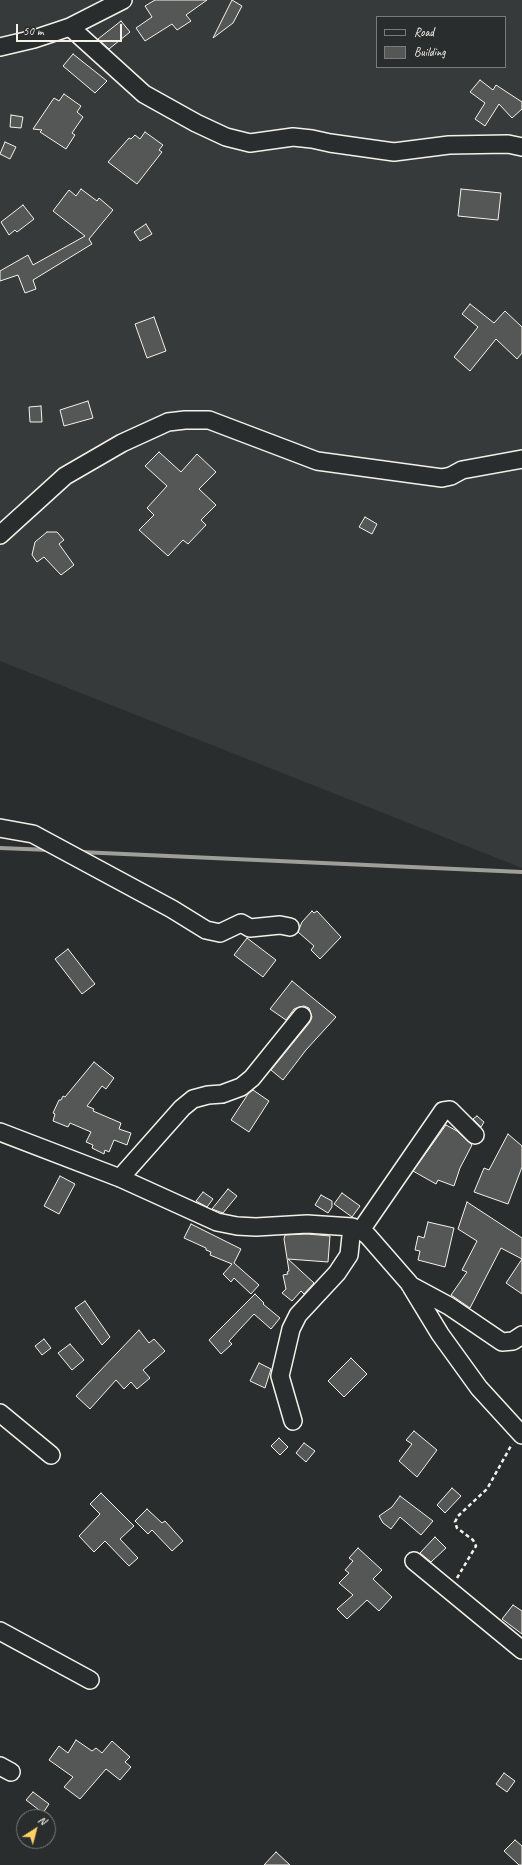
<!DOCTYPE html>
<html>
<head>
<meta charset="utf-8">
<style>
  body { margin:0 }
  #map { position:relative; width:522px; height:1865px; overflow:hidden; background:#2a2d2e; font-family:Caveat,sans-serif }
  canvas { display:block }
  .legend { position:absolute; left:376px; top:16px; width:130px; height:52px; box-sizing:border-box; background:#2a2d2e; border:1px solid #7b7b78; margin:0; padding:5px 7px; list-style:none; font-size:12px; color:#f4f1e8 }
  .legend li { display:flex; align-items:center; gap:8px; height:20px }
  .legend b { width:20px; border:1px solid #7b7b78 }
  .north { position:absolute; left:16px; top:1809px; width:40px; height:40px; box-sizing:border-box; background:#2a2d2e; border:1px solid #7b7b78; border-radius:50%; rotate:36deg; font-size:11px; font-weight:700; line-height:16px; text-align:center; color:#f4f1e8 }
  .north::after { content:''; display:block; margin:auto; width:14px; height:18px; background:#ffd166; clip-path:polygon(50% 0,100% 100%,50% 72%,0 100%) }
  .scale { position:absolute; left:16px; top:24px; width:106px; height:18px; box-sizing:border-box; border:2px solid #f4f1e8; border-top:0; padding-left:5px; font-size:12px; line-height:14px; white-space:nowrap; color:#f4f1e8; -webkit-text-stroke:3px #2a2d2e; paint-order:stroke }
</style>
</head>
<body>
<div id="map">
<canvas width="522" height="1865"></canvas>
<ul class="legend">
<li><b style="height:5px;background:#2a2d2e"></b>Road</li>
<li><b style="height:11px;background:#555756"></b>Building</li>
</ul>
<div class="north">N</div>
<div class="scale">50 m</div>
</div>
<script>
const context = document.querySelector('canvas').getContext('2d');
context.lineJoin = 'round';
function paint(path, color) { context.fillStyle = color; context.fill(path, 'evenodd'); }
const shape = rows => new Path2D(rows.map(r => 'M' + r).join(''));
function trace(path, color, width, dash) { context.strokeStyle = color; context.lineWidth = width; context.lineCap = dash ? 'butt' : 'round'; context.setLineDash(dash || []); context.stroke(path); }
paint(shape([
  [0,0,522,0,522,868,0,661],
  [377,17,505,17,505,67,377,67]
]), '#373a3a');
trace(shape([
  [0,848,50,850],
  [80,852,522,872]
]), '#9f9f9a', 4);
const building = shape([
  [155,0,207,0,186,15,191,21,177,30,172,24,145,41,136,28,152,17,145,6,155,0],
  [232,0,242,6,233,23,213,38,232,0],
  [121,21,130,32,109,49,98,39,121,21],
  [73,54,107,81,95,93,63,66,73,54],
  [480,80,493,90,496,85,522,102,522,109,512,118,499,104,485,126,475,119,485,103,470,92,480,80],
  [64,94,81,106,77,112,83,117,72,133,75,135,66,149,40,132,42,130,33,129,54,98,59,101,64,94],
  [11,115,23,117,21,128,10,127,11,115],
  [145,132,163,145,159,150,162,152,137,184,108,162,129,138,131,139,135,135,140,139,145,132],
  [5,142,16,147,10,159,0,154,5,142],
  [81,189,97,201,99,198,113,210,89,239,92,244,33,280,36,289,25,293,18,275,0,281,0,271,28,255,33,265,85,236,53,211,69,190,76,196,81,189],
  [461,189,501,193,498,220,458,216,461,189],
  [23,205,34,219,17,232,15,230,9,235,1,222,23,205],
  [146,224,152,234,140,241,134,232,146,224],
  [470,304,494,323,505,311,522,327,522,353,517,359,496,339,470,371,454,357,478,327,462,314,470,304],
  [154,317,166,351,147,358,135,324,154,317],
  [88,401,93,418,64,426,60,410,88,401],
  [41,406,42,422,30,422,29,407,41,406],
  [159,452,181,472,197,454,216,472,199,489,216,505,201,520,206,525,188,544,183,540,168,556,139,530,154,515,147,508,167,486,145,466,159,452],
  [365,517,377,524,372,534,359,527,365,517],
  [47,532,57,532,64,540,59,544,74,565,61,575,44,557,37,562,32,555,35,542,47,532],
  [312,911,314,913,317,911,341,937,320,959,311,950,314,946,298,932,302,922,312,911],
  [247,938,276,960,263,977,234,955,247,938],
  [68,949,95,984,82,994,55,959,68,949],
  [292,981,336,1017,306,1050,283,1080,271,1070,310,1022,312,1017,309,1008,304,1006,299,1007,294,1009,286,1020,270,1009,292,981],
  [94,1062,114,1078,106,1089,102,1086,87,1106,94,1109,93,1111,121,1123,119,1129,131,1133,127,1145,114,1140,109,1152,105,1150,104,1154,92,1148,93,1145,86,1142,91,1132,70,1123,68,1127,53,1121,55,1114,53,1113,59,1100,61,1100,63,1096,65,1097,94,1062],
  [253,1090,269,1101,249,1132,231,1120,248,1094,253,1090],
  [477,1116,484,1122,481,1127,473,1119,477,1116],
  [446,1125,457,1131,472,1145,460,1168,454,1186,438,1180,436,1184,413,1171,446,1125],
  [508,1134,522,1146,522,1167,508,1204,474,1192,484,1168,489,1170,508,1134],
  [60,1176,75,1184,59,1214,44,1206,60,1176],
  [228,1189,237,1196,223,1213,212,1209,228,1189],
  [203,1192,213,1199,207,1207,196,1201,203,1192],
  [342,1193,360,1206,352,1217,334,1204,342,1193],
  [321,1195,332,1201,332,1207,328,1213,315,1205,321,1195],
  [467,1202,522,1238,522,1294,506,1283,522,1259,501,1248,470,1308,451,1295,467,1272,462,1270,477,1241,458,1229,467,1202],
  [428,1222,454,1228,445,1267,418,1260,420,1251,415,1250,418,1236,424,1238,428,1222],
  [191,1224,241,1249,234,1263,259,1285,251,1294,234,1278,231,1282,223,1274,232,1264,210,1255,211,1252,206,1250,206,1248,184,1238,191,1224],
  [307,1234,330,1236,328,1262,288,1259,314,1283,304,1294,301,1291,292,1301,282,1293,286,1289,283,1275,288,1274,287,1272,289,1271,284,1239,285,1235,307,1234],
  [255,1294,264,1303,263,1304,280,1318,271,1329,254,1314,229,1341,232,1344,221,1354,209,1340,255,1294],
  [85,1301,110,1337,102,1345,75,1308,85,1301],
  [139,1330,149,1343,154,1339,165,1351,143,1370,150,1378,137,1389,131,1382,124,1389,116,1380,90,1409,76,1396,139,1330],
  [44,1339,51,1348,42,1355,35,1346,44,1339],
  [70,1344,84,1360,72,1370,58,1353,70,1344],
  [351,1358,367,1374,344,1397,328,1381,351,1358],
  [259,1363,271,1369,265,1388,250,1381,259,1363],
  [414,1431,437,1450,417,1477,399,1461,412,1444,406,1440,414,1431],
  [279,1438,288,1447,280,1455,271,1446,279,1438],
  [304,1443,315,1451,306,1462,296,1453,304,1443],
  [452,1488,461,1496,445,1513,437,1505,452,1488],
  [101,1493,134,1526,120,1539,138,1558,129,1566,105,1541,94,1552,79,1536,100,1514,90,1504,101,1493],
  [400,1496,433,1521,421,1535,400,1517,391,1529,383,1523,379,1516,392,1507,400,1496],
  [147,1509,162,1523,165,1521,183,1541,172,1551,152,1530,148,1534,135,1521,147,1509],
  [435,1537,446,1548,431,1562,420,1553,435,1537],
  [358,1548,382,1570,373,1579,392,1597,379,1611,367,1600,347,1619,337,1609,353,1595,339,1583,349,1573,345,1570,353,1561,349,1558,358,1548],
  [513,1605,522,1611,522,1634,502,1619,513,1605],
  [76,1740,92,1751,96,1748,102,1753,112,1741,130,1757,125,1762,131,1767,120,1780,106,1769,80,1799,64,1787,73,1777,49,1760,59,1746,68,1753,76,1740],
  [504,1773,515,1781,507,1792,496,1784,504,1773],
  [33,1792,49,1804,43,1813,26,1800,33,1792],
  [515,1840,522,1846,522,1865,519,1865,504,1851,515,1840],
  [276,1852,290,1865,264,1865,276,1852]
]);
paint(building, '#555756');
trace(building, '#f4f1e8', 1);
const minor = shape([
  [70,27,144,94,196,123,226,137,250,143,293,137,312,139,330,143,394,152,449,145,508,144,522,147],
  [0,47,34,39,70,27,123,0],
  [0,535,65,476,122,443,168,422,185,420,209,420,317,461,442,478,451,476,462,470,522,459],
  [0,828,33,834,172,909,206,930,220,933,241,923,250,928,280,925,290,927],
  [0,1132,120,1178,217,1222,237,1226,256,1227,307,1224,352,1227,361,1230,368,1236,409,1283,440,1334,479,1388,522,1435],
  [120,1178,182,1108,193,1099,208,1095,222,1094,241,1087,252,1078,302,1016],
  [361,1230,443,1111,450,1110,475,1135],
  [410,1285,449,1306,502,1342,513,1341,522,1335],
  [0,1413,51,1455],
  [293,1421,280,1376,291,1329,298,1315,337,1273,349,1255,352,1227],
  [414,1561,522,1650],
  [0,1631,90,1680],
  [0,1766,11,1772]
]);
trace(minor, '#f4f1e8', 20);
trace(shape([
  [457,1578,476,1546,473,1540,457,1528,455,1522,458,1516,487,1489,512,1444]
]), '#f4f1e8', 2.5, [4, 3]);
trace(minor, '#2a2d2e', 17);
</script>
</body>
</html>
